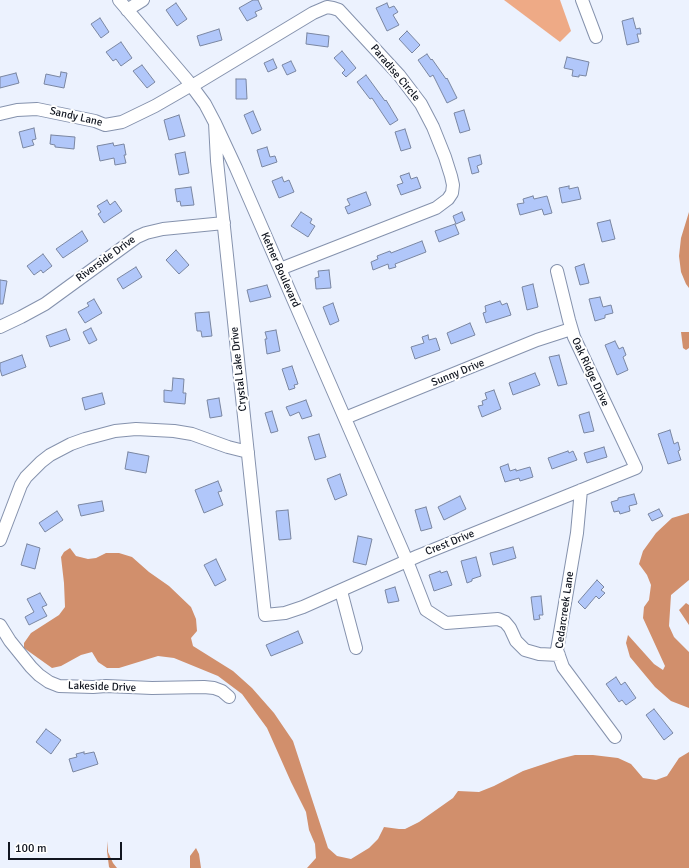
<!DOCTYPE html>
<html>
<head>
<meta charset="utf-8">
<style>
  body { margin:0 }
  #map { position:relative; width:689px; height:868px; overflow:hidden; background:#ecf2fe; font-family:Signika,sans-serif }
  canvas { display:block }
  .scale { position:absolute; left:8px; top:842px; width:114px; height:18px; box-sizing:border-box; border:2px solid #111620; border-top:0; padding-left:5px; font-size:12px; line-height:14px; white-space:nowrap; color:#111620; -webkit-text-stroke:3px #fff; paint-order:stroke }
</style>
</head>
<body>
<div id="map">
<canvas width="689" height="868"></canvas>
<div class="scale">100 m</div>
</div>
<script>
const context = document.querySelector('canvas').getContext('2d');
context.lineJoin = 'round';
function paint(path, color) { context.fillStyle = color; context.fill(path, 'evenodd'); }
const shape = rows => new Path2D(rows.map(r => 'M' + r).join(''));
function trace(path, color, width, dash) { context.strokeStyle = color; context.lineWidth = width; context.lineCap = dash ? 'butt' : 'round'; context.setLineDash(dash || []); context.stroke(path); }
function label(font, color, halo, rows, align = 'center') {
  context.font = font + ' Signika,sans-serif'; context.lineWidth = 4; context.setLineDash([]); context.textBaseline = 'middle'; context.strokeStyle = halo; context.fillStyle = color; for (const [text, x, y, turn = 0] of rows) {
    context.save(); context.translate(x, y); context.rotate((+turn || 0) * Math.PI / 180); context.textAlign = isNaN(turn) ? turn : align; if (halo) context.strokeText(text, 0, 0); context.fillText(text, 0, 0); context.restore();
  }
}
paint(shape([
  [504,0,560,0,571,31,560,42]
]), '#eeaa86');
paint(shape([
  [689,212,689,288,686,284,681,272,679,256,681,238],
  [681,332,689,332,689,348,686,350,683,348],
  [689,513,689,580,671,595,669,626,674,637,689,652,689,708,671,701,655,687,630,657,626,643,628,635,654,664,663,670,665,666,643,618,644,607,649,600,651,585,647,575,639,564,643,551,656,533,672,518],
  [70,548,76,556,88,559,96,558,106,553,119,553,132,557,149,572,169,586,191,607,196,619,197,631,191,638,193,646,233,671,252,688,274,713,293,741,328,848,337,856,351,859,369,848,378,839,384,827,399,829,405,829,419,822,453,798,458,791,479,792,494,786,523,771,559,759,575,755,593,755,618,758,631,764,643,778,656,780,667,776,679,758,689,752,689,868,307,868,316,858,315,844,309,830,306,812,291,782,267,728,242,694,218,676,174,658,158,656,119,668,107,668,98,662,92,652,81,655,61,666,52,668,24,648,24,643,31,633,59,615,65,607,64,583,61,557,64,552],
  [686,603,689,605,689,625,679,610],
  [108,841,108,852,113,863,117,868,110,868,109,867,107,851],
  [196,848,199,854,201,868,190,868,190,856]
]), '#d18f6c');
const building = shape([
  [253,0,258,0,262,9,255,12,257,16,247,21,239,8,253,0],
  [176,3,187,19,177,26,166,10,176,3],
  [387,3,389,8,394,6,398,12,393,15,399,25,387,31,376,8,387,3],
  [100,18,109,32,101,38,91,24,100,18],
  [633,18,636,29,640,28,641,34,637,34,639,42,627,45,622,21,633,18],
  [219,29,222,40,200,46,197,36,219,29],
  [407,31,420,45,412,53,399,39,407,31],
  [307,33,329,36,328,47,306,44,307,33],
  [121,42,132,58,121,66,116,59,113,61,106,52,121,42],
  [342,51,356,68,346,77,342,73,345,70,334,58,342,51],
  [427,54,431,60,432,59,446,79,447,78,457,98,447,103,433,75,430,77,418,60,427,54],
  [567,57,589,62,586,76,579,75,579,77,572,76,573,70,564,68,567,57],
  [273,59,277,68,268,72,264,63,273,59],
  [291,61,296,71,287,75,282,65,291,61],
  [142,65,155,82,147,88,133,71,142,65],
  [61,72,67,73,64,88,44,84,46,74,60,77,61,72],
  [16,73,19,83,0,88,0,77,16,73],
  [366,75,385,101,386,100,398,120,390,125,372,98,370,99,357,82,366,75],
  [236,79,246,79,247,99,236,99,236,79],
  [464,110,470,130,460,133,454,113,464,110],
  [253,111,261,130,252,134,244,115,253,111],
  [179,115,185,136,169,140,164,120,179,115],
  [34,128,36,139,32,140,34,145,23,148,19,132,34,128],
  [405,129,411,148,401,151,395,132,405,129],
  [51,135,75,137,74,149,55,147,55,145,50,144,51,135],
  [113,143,114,146,124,144,126,155,124,155,126,163,115,165,114,158,100,161,97,146,113,143],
  [267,147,270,157,275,156,277,162,262,167,257,150,267,147],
  [185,152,189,173,179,175,175,154,185,152],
  [480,155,482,164,477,166,479,172,472,174,468,158,480,155],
  [409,173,411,179,417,177,421,188,401,195,397,185,403,183,400,176,409,173],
  [282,177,284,182,289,180,294,192,279,198,272,181,282,177],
  [569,186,569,189,578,187,581,199,562,203,559,188,569,186],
  [191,187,194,205,181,206,180,201,177,202,175,189,191,187],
  [366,192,371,205,348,214,345,207,350,205,347,199,366,192],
  [533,196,534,199,547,196,552,213,544,215,542,209,520,215,517,204,524,203,523,199,533,196],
  [107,200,110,205,115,201,122,211,104,223,98,214,101,212,97,206,107,200],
  [301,212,312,219,310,223,315,226,308,237,291,226,301,212],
  [462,212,465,220,456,224,453,216,462,212],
  [610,220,615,239,602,242,597,223,610,220],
  [455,224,459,234,439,242,435,231,455,224],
  [82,231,88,241,63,258,56,249,82,231],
  [422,241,426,252,395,264,396,267,389,269,388,264,373,270,371,262,378,259,377,256,390,251,391,253,422,241],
  [176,250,189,265,179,274,166,260,176,250],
  [43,254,52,266,43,273,41,270,34,275,27,266,43,254],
  [584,264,589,283,580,285,575,267,584,264],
  [136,267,142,277,123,289,117,279,136,267],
  [329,270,331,288,316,289,315,278,319,277,318,271,329,270],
  [0,280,7,281,3,304,0,304,0,280],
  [533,284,538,307,527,310,522,287,533,284],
  [267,285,271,297,250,302,247,290,267,285],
  [600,297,603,307,611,305,613,313,605,315,605,318,595,321,589,299,600,297],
  [94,299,102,313,85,323,78,312,89,306,87,303,94,299],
  [500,301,502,305,507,303,511,315,486,323,483,313,486,312,485,306,500,301],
  [333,303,339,321,330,325,323,307,333,303],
  [209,312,212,336,202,337,201,331,197,331,195,313,209,312],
  [470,323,475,335,451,344,447,333,470,323],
  [91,328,97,340,89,344,83,332,91,328],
  [66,329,70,340,50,347,46,336,66,329],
  [276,330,280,351,267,354,265,339,267,339,265,332,276,330],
  [428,335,429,340,436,338,440,350,415,359,411,347,424,343,422,337,428,335],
  [615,341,619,349,623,347,626,355,623,357,628,370,617,375,605,345,615,341],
  [22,355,26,367,2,376,0,369,0,363,22,355],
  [559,355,567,384,558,386,549,357,559,355],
  [292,366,298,384,294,385,295,388,289,390,282,369,292,366],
  [535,373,540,385,513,395,509,383,535,373],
  [173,378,184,379,183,393,186,393,185,404,164,402,164,390,172,391,173,378],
  [494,390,501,409,482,417,478,406,483,405,482,401,487,399,485,393,494,390],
  [102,393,105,404,85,410,82,398,102,393],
  [219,398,222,416,210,418,207,400,219,398],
  [306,400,312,416,302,419,299,412,290,416,286,407,306,400],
  [272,411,278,431,271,433,265,413,272,411],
  [589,412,594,431,584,433,579,415,589,412],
  [670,430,674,444,678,442,680,450,678,451,681,460,668,464,658,434,670,430],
  [319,434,326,457,315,460,308,437,319,434],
  [604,447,607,457,587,463,584,453,604,447],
  [568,451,569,453,573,451,577,460,552,469,548,458,568,451],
  [128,452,149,456,146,473,125,469,128,452],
  [508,464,510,471,516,469,516,471,530,467,533,477,520,481,519,478,505,482,500,467,508,464],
  [340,474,347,495,335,500,327,479,340,474],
  [218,481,222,491,218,492,223,505,204,513,195,490,218,481],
  [634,494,637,504,629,506,630,511,620,514,619,511,614,512,611,502,618,500,618,498,634,494],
  [460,496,466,509,444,520,438,507,460,496],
  [102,501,104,511,81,516,78,505,102,501],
  [426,507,432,528,421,531,415,510,426,507],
  [659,509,663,516,652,521,648,514,659,509],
  [288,510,291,539,279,540,276,511,288,510],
  [57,511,63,520,45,532,39,523,57,511],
  [358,536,372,539,366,565,353,562,358,536],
  [27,544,40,548,35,569,21,565,27,544],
  [513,547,516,558,493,565,490,553,513,547],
  [476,557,481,576,472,579,472,581,467,583,461,561,476,557],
  [216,559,226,580,215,586,204,565,216,559],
  [440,571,441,573,447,571,452,585,434,591,429,575,440,571],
  [597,580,604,587,601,590,605,593,599,599,596,596,585,609,578,602,597,580],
  [395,587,399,601,388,603,385,590,395,587],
  [40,593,47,605,42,607,47,616,29,625,25,617,34,612,27,599,40,593],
  [541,596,543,615,539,615,540,619,534,620,531,597,541,596],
  [298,631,303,643,271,656,266,645,298,631],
  [616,677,621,685,625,682,636,698,626,705,622,700,619,702,606,684,616,677],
  [654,709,673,733,664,740,646,715,654,709],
  [46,729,61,740,51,754,36,742,46,729],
  [84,752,84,754,94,752,98,764,73,772,69,759,77,757,76,754,84,752]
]);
paint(building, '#b1c7fa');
trace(building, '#7a86a1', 1);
const minor = shape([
  [119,0,188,81,205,104,215,123,236,168,407,561,426,610,446,623,498,619,505,622,510,628,516,641,525,650,539,654,559,655],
  [582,0,596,37],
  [127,10,143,0],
  [0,114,17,110,37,109,95,121,105,125,122,122,155,106,188,87,197,83,313,13,327,7,333,8,339,10,399,75,421,104,433,127,445,157,451,176,453,185,452,193,448,199,436,208,280,269],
  [215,123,217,161,265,615,285,613,303,607,418,556,636,468,574,337,569,320,557,271],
  [0,327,21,317,45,304,137,237,146,233,163,229,224,223],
  [345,418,537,340,571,329],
  [581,490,577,533,557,650,563,667,615,737],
  [0,540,21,485,26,477,41,462,50,455,71,444,85,439,115,431,136,429,174,431,192,434,228,447,248,452],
  [341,591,356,648],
  [0,625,10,641,31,667,39,675,49,682,59,686,93,687,106,686,152,688,204,687,214,688,222,691,229,697]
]);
trace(minor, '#8592ad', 14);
trace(minor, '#fff', 12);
label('11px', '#111620', '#fff', [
  ["Paradise Circle",395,73,50],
  ["Sandy Lane",76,117,13],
  ["Riverside Drive",106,259,-36],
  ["Ketner Boulevard",280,270,66],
  ["Crystal Lake Drive",239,369,-96],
  ["Oak Ridge Drive",590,372,65],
  ["Sunny Drive",458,373,-22],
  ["Crest Drive",450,543,-22],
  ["Cedarcreek Lane",565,610,-82],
  ["Lakeside Drive",102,687,2]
]);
</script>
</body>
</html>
